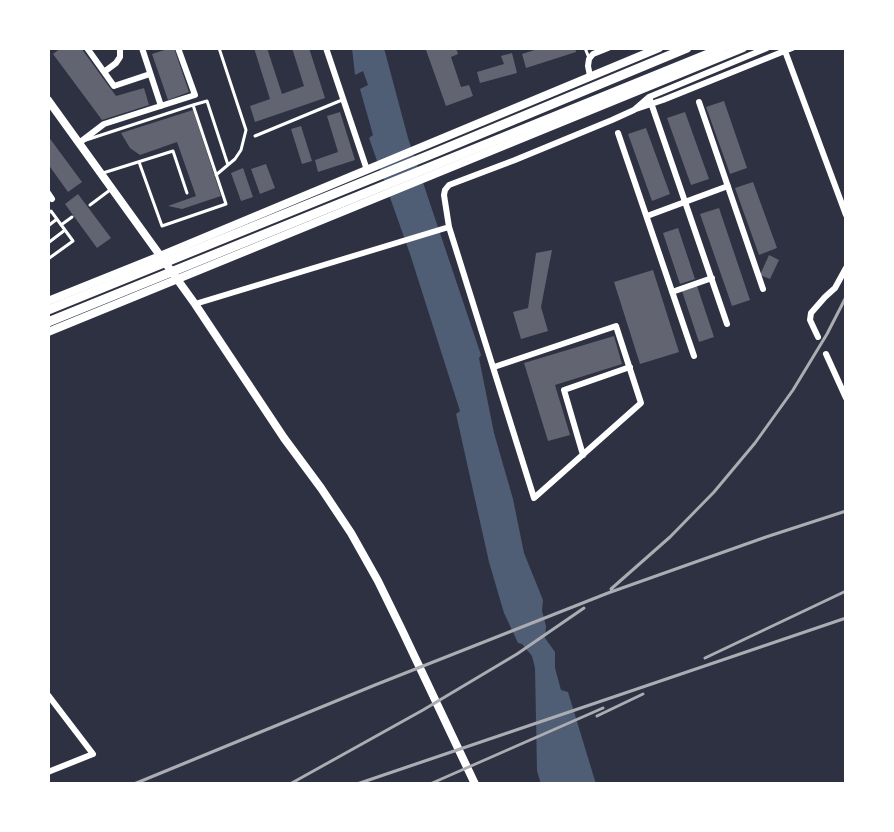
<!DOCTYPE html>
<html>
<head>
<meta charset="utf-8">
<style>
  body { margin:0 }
  #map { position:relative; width:894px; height:832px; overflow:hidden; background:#2d3142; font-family:"Work Sans",sans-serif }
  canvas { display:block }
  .frame { position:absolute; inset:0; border:50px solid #fff; pointer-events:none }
</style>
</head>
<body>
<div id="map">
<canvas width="894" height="832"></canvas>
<div class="frame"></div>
</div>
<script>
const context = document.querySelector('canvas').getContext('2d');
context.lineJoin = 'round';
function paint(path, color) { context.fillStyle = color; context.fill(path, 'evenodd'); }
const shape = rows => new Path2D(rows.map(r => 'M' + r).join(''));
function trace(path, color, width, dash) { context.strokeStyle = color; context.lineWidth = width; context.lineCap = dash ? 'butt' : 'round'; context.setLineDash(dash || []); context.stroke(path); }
paint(shape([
  [352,48,384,48,408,138,481,355,479,358,494,433,513,499,524,553,543,600,542,611,546,626,545,638,555,652,555,668,561,690,568,692,596,784,541,784,537,771,535,668,532,656,522,644,518,643,504,613,489,562,456,414,460,411,410,254,369,138,373,135,360,89,368,85,363,71,355,75]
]), '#4f5d75');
paint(shape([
  [61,48,81,48,116,96,144,88,149,105,102,120,53,54],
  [171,48,174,48,189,92,168,100,152,54],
  [254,48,267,48,282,94,304,86,292,48,309,48,325,98,255,122,250,106,270,99],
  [432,48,456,48,458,54,451,57,461,87,469,85,473,96,446,106,426,50],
  [541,48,575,48,576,52,526,68,522,54],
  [512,53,517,73,480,83,477,72,504,64,501,56],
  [724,101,747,168,730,174,706,107],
  [193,110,221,196,182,209,168,206,196,196,177,142,140,155,130,148,121,133],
  [340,112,355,160,318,172,315,160,338,152,327,116],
  [685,112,709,179,691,185,667,118],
  [301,126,312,161,302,164,291,129],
  [646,128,670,194,652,201,628,134],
  [48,136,82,182,68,192,48,164],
  [266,164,275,188,260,194,251,169],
  [243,168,253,197,241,201,231,173],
  [753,182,777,248,759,255,735,188],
  [78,194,111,238,97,248,65,204],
  [719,208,750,300,732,306,700,214],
  [678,228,695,279,680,284,663,233],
  [552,250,541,307,548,331,521,339,513,312,528,308,536,253],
  [769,255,779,260,770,279,760,275],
  [653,270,679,352,640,364,614,282],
  [697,286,714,337,699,342,682,291],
  [614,336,622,364,555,385,570,435,548,441,524,363]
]), '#626471');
trace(shape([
  [585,48,589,58],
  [193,105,207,101,228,165],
  [255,136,342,100],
  [86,140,193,105,226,204,162,226,139,162],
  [103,173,173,151,187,193],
  [216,175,235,159,241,150,246,130,219,48],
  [90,205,110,190],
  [48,213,51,211,73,241,48,259],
  [61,225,72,217],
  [48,226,57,219],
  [48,243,65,230]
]), '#fff', 3);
trace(shape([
  [87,48,114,86,150,74],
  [142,48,161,106],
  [326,48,367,170],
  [785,51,846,215],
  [104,72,116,63,120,57,120,48],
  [590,76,588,66,589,59,593,54,608,48],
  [649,97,727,324],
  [699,102,763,289],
  [636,109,663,100,792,48],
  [618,133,694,356],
  [79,143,104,124,195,95,178,48],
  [48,193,52,199],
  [647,216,728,186],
  [449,227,534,498,641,403,616,326,494,367],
  [672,292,712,278],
  [195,304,449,227,444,195,445,190,449,185,515,160,612,120,634,110,649,97,767,48],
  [818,337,810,320,811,313,825,297,835,288,846,268],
  [826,354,846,398],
  [583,455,564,390,630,367],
  [48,695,93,754,48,772]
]), '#fff', 6);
trace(shape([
  [48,100,195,304,284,438,321,488,351,533,378,581,402,630,475,784],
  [48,301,160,256,659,48],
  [48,332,743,48]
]), '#fff', 8);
trace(shape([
  [48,310,437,152,687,48],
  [48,322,723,48]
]), '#fff', 9);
trace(shape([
  [611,589,670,537,714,492,755,443,793,390,827,334,846,297],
  [705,658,846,591],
  [597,716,643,694],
  [134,784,375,685,608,593,766,537,846,511],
  [290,784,423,710,517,654,584,608],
  [357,784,846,618],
  [430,784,603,708]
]), '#abadb3', 3);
</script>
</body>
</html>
